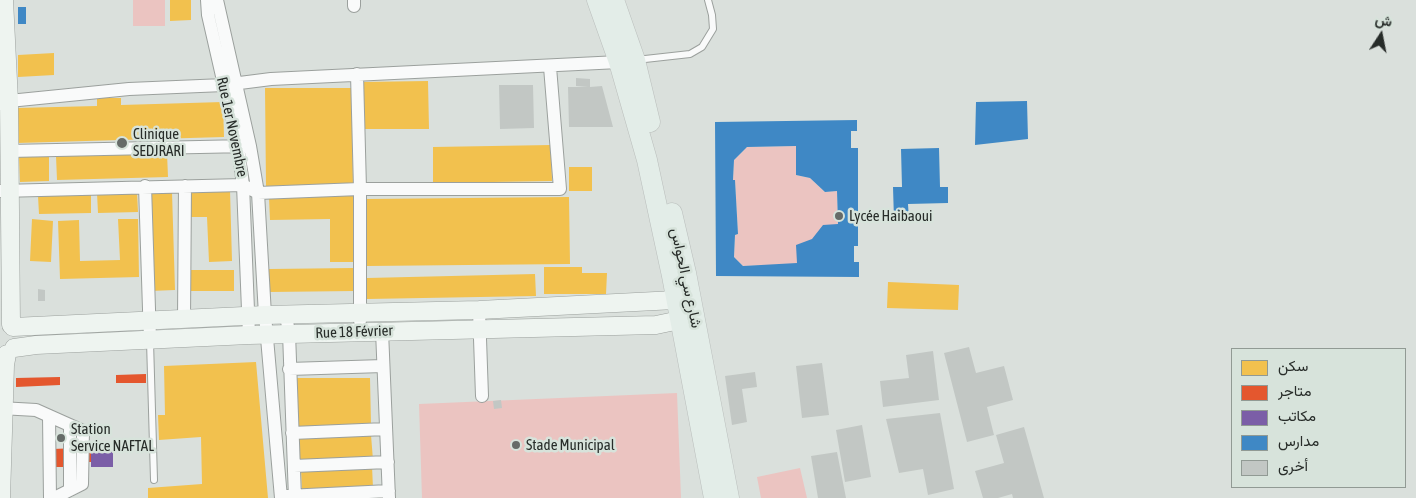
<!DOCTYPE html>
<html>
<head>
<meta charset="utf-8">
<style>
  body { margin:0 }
  #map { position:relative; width:1416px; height:498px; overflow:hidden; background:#dae0dc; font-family:"Asap Condensed",Vazirmatn,sans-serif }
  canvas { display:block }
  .legend { position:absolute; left:1231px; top:348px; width:175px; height:140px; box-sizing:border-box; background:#d7e3db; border:1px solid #919a94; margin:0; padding:6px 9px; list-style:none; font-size:15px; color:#272c29 }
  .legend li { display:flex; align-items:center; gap:10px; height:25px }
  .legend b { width:25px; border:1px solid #919a94 }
  .north { position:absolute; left:1356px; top:10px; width:50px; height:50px; -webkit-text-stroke:4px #d7e3db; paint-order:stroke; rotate:11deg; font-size:14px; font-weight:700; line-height:20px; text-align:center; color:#272c29 }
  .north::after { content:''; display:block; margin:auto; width:18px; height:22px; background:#272c29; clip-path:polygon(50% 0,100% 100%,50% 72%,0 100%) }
</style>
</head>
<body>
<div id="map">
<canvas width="1416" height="498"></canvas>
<ul class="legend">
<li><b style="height:14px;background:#f2c14e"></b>سكن</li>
<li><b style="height:14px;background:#e4572e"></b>متاجر</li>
<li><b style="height:14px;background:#7b5ea7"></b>مكاتب</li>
<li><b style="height:14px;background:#3f88c5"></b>مدارس</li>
<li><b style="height:14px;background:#c2c7c4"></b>أخرى</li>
</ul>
<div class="north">ش</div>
</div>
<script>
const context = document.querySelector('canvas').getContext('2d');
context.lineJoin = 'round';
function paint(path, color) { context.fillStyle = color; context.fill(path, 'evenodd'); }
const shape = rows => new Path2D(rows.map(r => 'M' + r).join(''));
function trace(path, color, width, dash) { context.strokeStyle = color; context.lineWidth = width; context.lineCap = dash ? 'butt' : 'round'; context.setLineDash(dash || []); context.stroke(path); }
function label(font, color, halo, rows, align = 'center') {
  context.font = font + ' "Asap Condensed",Vazirmatn,sans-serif'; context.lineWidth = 5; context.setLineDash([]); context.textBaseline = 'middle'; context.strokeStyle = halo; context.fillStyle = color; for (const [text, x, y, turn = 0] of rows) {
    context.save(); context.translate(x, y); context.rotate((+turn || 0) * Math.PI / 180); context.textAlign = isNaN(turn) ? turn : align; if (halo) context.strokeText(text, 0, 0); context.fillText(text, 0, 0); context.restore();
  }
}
paint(shape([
  [133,0,165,0,165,26,133,26],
  [796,146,796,175,810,178,825,192,837,191,838,224,830,263,743,266,734,257,735,235,738,234,735,181,733,180,734,160,747,147],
  [677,393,681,498,422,498,419,404],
  [800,468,807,498,761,498,757,477]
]), '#ebc4c1');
paint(shape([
  [170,0,191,0,191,20,170,21],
  [54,53,54,75,18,77,18,55],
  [428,81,429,129,361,129,361,82],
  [265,88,352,88,353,185,266,186],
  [97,98,121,98,121,105,223,102,224,137,17,143,16,108,97,106],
  [551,145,552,181,433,183,433,147],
  [167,153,168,177,57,180,56,156],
  [49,156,49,181,20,182,19,157],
  [569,167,592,167,592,191,569,191],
  [230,190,232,261,209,262,207,217,188,217,187,191],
  [137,192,138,212,98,213,97,193],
  [172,192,175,290,150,291,147,193],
  [91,194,91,213,39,214,38,196],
  [353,195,354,262,330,262,330,219,270,220,269,197],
  [569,197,570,264,367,266,366,199],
  [32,219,53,221,51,262,30,261],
  [118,219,138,219,139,277,60,279,58,221,79,220,80,261,120,260],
  [544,267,582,267,582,273,607,273,606,294,544,294],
  [354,268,355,291,269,292,269,269],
  [191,270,234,270,234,291,191,291],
  [535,274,536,296,367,299,367,278],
  [888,282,959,285,958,310,887,308],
  [256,362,268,498,148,498,148,488,202,484,201,437,159,440,158,415,165,415,164,366],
  [297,378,370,378,371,425,298,428],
  [371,435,373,460,300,464,299,439],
  [372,466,373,488,302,491,301,469]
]), '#f2c14e');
paint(shape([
  [146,374,146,383,116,383,116,375],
  [60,377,60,385,16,387,16,378],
  [79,448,79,452,91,452,91,462,79,462,79,467,53,467,52,449]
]), '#e4572e');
paint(shape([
  [91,446,113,446,113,467,91,467]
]), '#7b5ea7');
paint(shape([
  [18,7,26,7,26,24,18,24],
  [1027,101,1028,139,975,145,976,102],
  [857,120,857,131,851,131,851,148,858,148,858,246,854,246,854,262,859,262,859,277,716,276,715,122],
  [796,146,796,175,810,178,825,192,837,191,838,224,823,225,812,239,796,245,797,263,743,266,734,257,735,235,738,234,735,180,733,180,734,160,747,147],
  [939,148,940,187,948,187,948,203,908,204,909,220,894,220,893,187,902,187,901,149]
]), '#3f88c5');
paint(shape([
  [576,78,590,79,590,87,602,86,613,127,569,127,568,87,588,87,576,86],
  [499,85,533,85,534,128,500,129],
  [38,289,45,290,45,301,38,301],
  [969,347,976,373,1004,366,1013,400,987,407,994,435,967,442,944,353],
  [933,351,939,400,883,407,880,381,909,378,906,355],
  [822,363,829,415,802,418,796,366],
  [755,372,757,387,742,389,747,422,732,425,725,376],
  [501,400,502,408,494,409,493,401],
  [940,413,954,489,928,495,923,469,899,473,886,419],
  [862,425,871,477,845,482,836,430],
  [1024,427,1044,498,1013,498,1012,494,998,498,983,498,975,471,1004,463,996,435],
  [837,452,846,498,818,498,811,456]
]), '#c2c7c4');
const lane = shape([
  [636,60,690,54,702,47,713,29,712,15,708,0],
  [150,341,154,480]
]);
const street = shape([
  [207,0,208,15,238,146,243,185,249,335],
  [217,0,250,146,258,193,265,315,281,498],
  [354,0,354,6],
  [357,74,360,189,360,321],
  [0,104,9,101,129,89,224,85,271,79,619,62],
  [9,151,247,146],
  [145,186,150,340],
  [0,191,243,185,258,193,360,189,560,189,550,67],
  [479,310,482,396],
  [286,315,289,333,295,498],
  [184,319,185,186],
  [382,331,389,498],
  [289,369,383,366],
  [0,408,36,410,83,431,82,484,54,498],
  [49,416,50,498],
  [292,433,386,429],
  [294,466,388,462],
  [70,490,70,425],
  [287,496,389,491]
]);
const secondary = shape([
  [4,0,9,101,11,325],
  [13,327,265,315,479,310,675,300,689,296],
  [14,348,36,345,249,335,656,325,694,317],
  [1,498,5,365,7,354]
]);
const primary = shape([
  [597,0,619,62,647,160,672,276,714,498],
  [614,0,635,60,650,122],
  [672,213,686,273,729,498]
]);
trace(lane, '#9ba09d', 8);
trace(street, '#9ba09d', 14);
trace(secondary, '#9ba09d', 19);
trace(primary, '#babebc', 21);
trace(lane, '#f9fafa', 6);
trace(street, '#f9fafa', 12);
trace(secondary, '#eef4f0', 18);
trace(primary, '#e3ede8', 20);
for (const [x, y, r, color] of [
  [122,143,6,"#666b68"],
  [839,216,5,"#666b68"],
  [61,438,5,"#666b68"],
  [516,445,5,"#666b68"]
]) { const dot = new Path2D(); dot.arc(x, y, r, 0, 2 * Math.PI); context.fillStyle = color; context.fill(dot); trace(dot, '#d7e3db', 2); }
label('15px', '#272c29', '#d7e3db', [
  ["Rue 1er Novembre",232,127,78],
  ["شارع سي الحواس",686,278,78],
  ["Rue 18 Février",354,332,-2]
]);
label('15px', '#272c29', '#d7e3db', [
  ["Clinique",133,134],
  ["SEDJRARI",133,151],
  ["Lycée Haibaoui",849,216],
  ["Station",71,429],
  ["Service NAFTAL",71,446],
  ["Stade Municipal",526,445]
], 'left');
</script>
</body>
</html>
